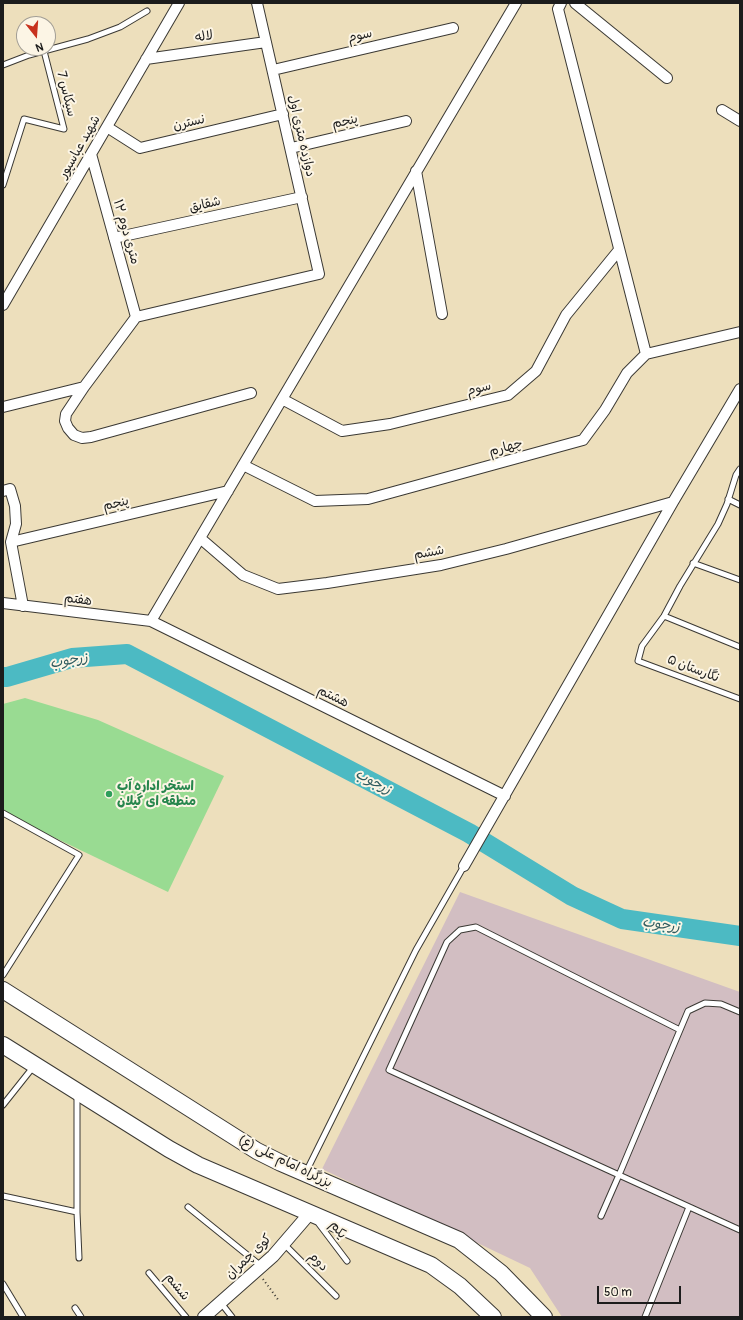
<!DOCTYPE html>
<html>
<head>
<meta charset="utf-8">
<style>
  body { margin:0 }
  #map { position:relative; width:743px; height:1320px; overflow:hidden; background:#eddfbc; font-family:Pangolin,sans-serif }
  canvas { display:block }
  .frame { position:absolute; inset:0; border:4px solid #1c1c1c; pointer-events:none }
  .north { position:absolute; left:16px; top:16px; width:40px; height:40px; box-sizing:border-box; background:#fcf5e5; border:1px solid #a29e95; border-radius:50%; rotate:163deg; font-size:11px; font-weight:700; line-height:16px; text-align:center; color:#1c1c1c }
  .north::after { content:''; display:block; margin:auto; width:14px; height:18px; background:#c8321e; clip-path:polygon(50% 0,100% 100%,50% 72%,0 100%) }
  .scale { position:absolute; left:597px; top:1286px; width:84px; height:18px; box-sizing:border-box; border:2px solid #1c1c1c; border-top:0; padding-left:5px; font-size:12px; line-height:14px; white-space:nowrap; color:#1c1c1c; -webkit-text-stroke:3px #fcf5e5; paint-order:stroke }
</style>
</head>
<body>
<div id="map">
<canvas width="743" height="1320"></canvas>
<div class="frame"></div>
<div class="north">N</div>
<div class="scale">50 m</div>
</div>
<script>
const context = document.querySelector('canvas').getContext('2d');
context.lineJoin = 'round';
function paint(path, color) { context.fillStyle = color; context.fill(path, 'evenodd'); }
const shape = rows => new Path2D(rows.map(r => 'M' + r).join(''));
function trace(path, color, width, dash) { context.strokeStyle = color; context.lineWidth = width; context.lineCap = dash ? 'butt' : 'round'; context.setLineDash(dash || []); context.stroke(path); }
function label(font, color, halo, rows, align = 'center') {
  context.font = font + ' Pangolin,"Playpen Sans Arabic",sans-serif'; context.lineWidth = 4; context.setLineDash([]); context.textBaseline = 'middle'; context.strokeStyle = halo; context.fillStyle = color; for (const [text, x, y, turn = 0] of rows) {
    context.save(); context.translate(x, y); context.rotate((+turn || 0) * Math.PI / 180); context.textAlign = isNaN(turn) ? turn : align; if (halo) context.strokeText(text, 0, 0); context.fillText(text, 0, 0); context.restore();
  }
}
paint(shape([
  [460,892,740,992,740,1317,562,1317,530,1268,322,1169]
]), '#d2bec2');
paint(shape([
  [25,698,98,720,224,776,168,892,3,813,3,704]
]), '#99db92');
trace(shape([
  [3,677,7,677,72,658,127,654,469,833,572,896,622,919,740,936]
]), '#4cbac3', 20);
const service = shape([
  [3,65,29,55,88,39,120,27,147,11],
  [3,185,24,119,64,129,44,51],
  [740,469,736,475,727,504,718,524,680,586,664,616,642,646,638,661,740,699],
  [728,499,740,505],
  [693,563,740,580],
  [664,616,740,647],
  [3,813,79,855,3,975],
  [680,1030,476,927,460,930,447,942,389,1070,619,1175,688,1011,705,1003,721,1004,740,1012],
  [77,1095,77,1212,79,1258],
  [3,1105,34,1066],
  [306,1172,416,950,464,866],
  [3,1196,77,1212],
  [188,1207,261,1266],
  [601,1216,619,1175,740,1230],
  [319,1224,347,1261],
  [284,1244,336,1296],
  [149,1273,186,1317],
  [3,1284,23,1317],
  [221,1303,232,1317],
  [75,1308,81,1317],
  [645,1317,689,1207]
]);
const minor = shape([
  [561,3,558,9,646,354],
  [575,3,667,78],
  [146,59,266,42],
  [273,70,453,28],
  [722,110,740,121],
  [107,127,140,148,283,114],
  [291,148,406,121],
  [91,154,136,317],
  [416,171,442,314],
  [114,238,302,197],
  [3,305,179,3],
  [251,393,91,437,82,438,74,435,68,428,65,421,66,414,84,387,136,317,319,274,257,3],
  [282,399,342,431,390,424,508,395,536,371,566,315,619,250],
  [3,407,84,387],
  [243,465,315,501,368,499,583,440,605,410,627,373,646,354,740,332],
  [3,491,10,489,15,506,16,524,11,542,23,606],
  [200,538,243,575,278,589,327,583,441,565,506,549,673,502],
  [11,542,228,491],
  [3,603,151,621,505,796],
  [151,621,516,3],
  [464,866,673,502,740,389]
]);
const tertiary = shape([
  [204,1317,273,1256,310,1213]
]);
const trunk = shape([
  [3,990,257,1151,281,1163,459,1240,501,1273,544,1317],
  [3,1045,169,1149,198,1165,431,1265,460,1286,493,1317]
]);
trace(service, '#3b3934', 7);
trace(minor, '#3b3934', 12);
trace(tertiary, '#3b3934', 14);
trace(trunk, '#3b3934', 18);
trace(shape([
  [263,1279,279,1301]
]), '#3b3934', 2, [1, 3]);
trace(service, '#fff', 5);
trace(minor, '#fff', 10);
trace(tertiary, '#fff', 12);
trace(trunk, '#fff', 16);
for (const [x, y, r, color] of [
  [109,794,4,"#2e9e5b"]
]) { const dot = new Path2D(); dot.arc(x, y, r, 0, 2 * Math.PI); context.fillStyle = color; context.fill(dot); trace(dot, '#fcf5e5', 1.5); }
label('13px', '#1c1c1c', '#fcf5e5', [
  ["سوم",360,36,-13],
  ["لاله",204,37,-8],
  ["سیکاس 7",66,94,76],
  ["پنجم",345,122,-13],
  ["نسترن",189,123,-13],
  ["دوازده متری اول",301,136,77],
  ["شهید عباسپور",80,147,-60],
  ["شقایق",205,205,-13],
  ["۱۲ متری دوم",126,232,74],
  ["سوم",479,389,-14],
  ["چهارم",506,448,-15],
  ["پنجم",116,504,-13],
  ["ششم",429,553,-10],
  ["هفتم",78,600,7],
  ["نگارستان ۵",693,669,21],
  ["هشتم",333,697,26],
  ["بزرگراه امام علی (ع)",285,1162,26],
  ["یکم",338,1230,53],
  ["کوی چمران",249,1257,-44],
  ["دوم",318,1262,45],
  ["ششم",177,1287,51]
]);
label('bold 13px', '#27864d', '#fcf5e5', [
  ["استخر اداره آب",117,787],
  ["منطقه ای گیلان",117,802]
], 'left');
label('italic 14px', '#2f5b5f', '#fcf5e5', [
  ["زرجوب",69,661,-10],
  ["زرجوب",373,782,28],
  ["زرجوب",661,925,8]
]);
</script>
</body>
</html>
